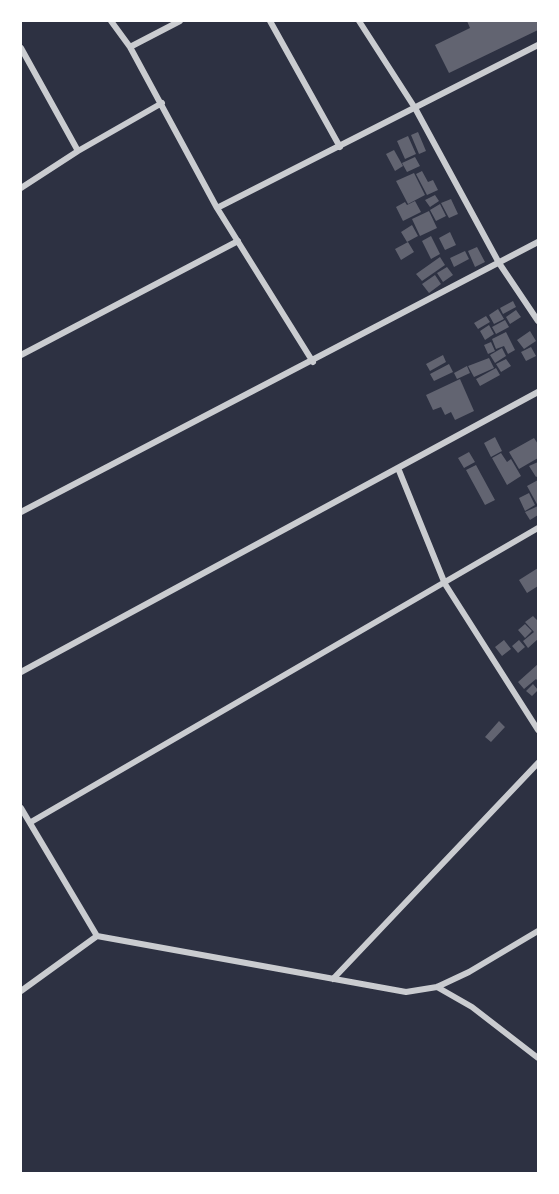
<!DOCTYPE html>
<html>
<head>
<meta charset="utf-8">
<style>
  body { margin:0 }
  #map { position:relative; width:559px; height:1194px; overflow:hidden; background:#2d3142; font-family:Barlow,sans-serif }
  canvas { display:block }
  .frame { position:absolute; inset:0; border:22px solid #fff; pointer-events:none }
</style>
</head>
<body>
<div id="map">
<canvas width="559" height="1194"></canvas>
<div class="frame"></div>
</div>
<script>
const context = document.querySelector('canvas').getContext('2d');
context.lineJoin = 'round';
function paint(path, color) { context.fillStyle = color; context.fill(path, 'evenodd'); }
const shape = rows => new Path2D(rows.map(r => 'M' + r).join(''));
function trace(path, color, width, dash) { context.strokeStyle = color; context.lineWidth = width; context.lineCap = dash ? 'butt' : 'round'; context.setLineDash(dash || []); context.stroke(path); }
paint(shape([
  [467,21,538,21,538,30,449,73,435,45,470,28],
  [418,132,426,151,419,154,411,135],
  [408,136,416,154,405,159,397,141],
  [394,150,403,166,395,171,386,154],
  [415,157,420,166,407,172,402,163],
  [422,171,428,182,433,180,438,190,427,195,416,174],
  [414,173,425,195,408,204,396,181],
  [435,195,439,201,430,207,425,200],
  [451,199,458,214,449,218,441,203],
  [415,201,421,212,403,221,396,207,405,202,407,205],
  [440,204,446,216,436,221,430,210],
  [429,211,437,228,420,236,412,219],
  [412,225,418,236,407,242,401,232],
  [450,232,456,245,445,250,439,238],
  [431,236,440,254,431,259,422,241],
  [408,242,414,252,401,260,395,249],
  [477,247,485,262,475,267,468,251],
  [465,251,469,259,454,267,450,258],
  [440,257,445,265,422,281,416,274],
  [447,267,453,275,443,282,437,273],
  [435,275,441,284,429,293,422,284],
  [513,301,516,307,503,314,500,308],
  [498,309,504,319,494,324,489,315],
  [516,310,521,317,510,324,506,317],
  [486,316,490,322,478,329,474,323],
  [505,320,509,327,496,334,492,327],
  [489,325,494,334,485,340,480,331],
  [530,331,536,341,524,349,517,340],
  [506,332,515,350,508,354,504,346,496,349,492,339],
  [491,342,495,351,488,354,484,345],
  [531,347,536,356,526,361,521,352],
  [502,348,506,356,495,363,490,355],
  [443,355,446,362,430,371,426,364],
  [489,358,494,368,474,377,468,366],
  [506,359,511,366,501,372,496,364],
  [449,364,453,372,434,381,430,374],
  [467,366,470,373,457,379,454,373],
  [496,368,500,375,480,386,476,379],
  [460,379,474,411,455,420,451,412,445,415,441,407,433,410,426,395],
  [495,437,502,451,491,457,484,443],
  [534,438,538,444,538,458,519,469,509,452],
  [469,452,475,462,464,468,458,458],
  [501,453,507,462,511,459,521,476,507,485,492,458],
  [538,462,538,476,536,477,529,466],
  [476,465,495,500,485,505,466,470],
  [538,480,538,515,530,520,525,512,538,506,527,486],
  [529,493,535,505,525,511,519,498],
  [538,568,538,586,527,593,519,580],
  [533,616,538,621,538,639,528,648,523,641,534,632,525,622],
  [525,624,532,631,525,638,518,630],
  [504,640,511,649,502,656,495,647],
  [519,640,525,647,518,653,512,646],
  [538,664,538,681,536,679,524,689,518,682],
  [533,684,538,690,532,696,526,691],
  [499,721,505,727,491,742,485,737]
]), '#626471');
trace(shape([
  [111,21,130,47,217,208,313,362],
  [270,21,340,147],
  [359,21,415,108,499,263,538,321],
  [130,47,180,21],
  [21,48,78,151],
  [21,188,78,151,162,103],
  [217,208,538,45],
  [21,355,238,241],
  [398,468,445,584,538,730],
  [21,512,538,242],
  [21,672,538,392],
  [21,808,97,936],
  [31,822,538,528],
  [333,979,538,763],
  [437,987,472,1007,538,1058],
  [21,991,97,936,406,992,437,987,469,972,538,931]
]), '#caccd0', 6);
</script>
</body>
</html>
